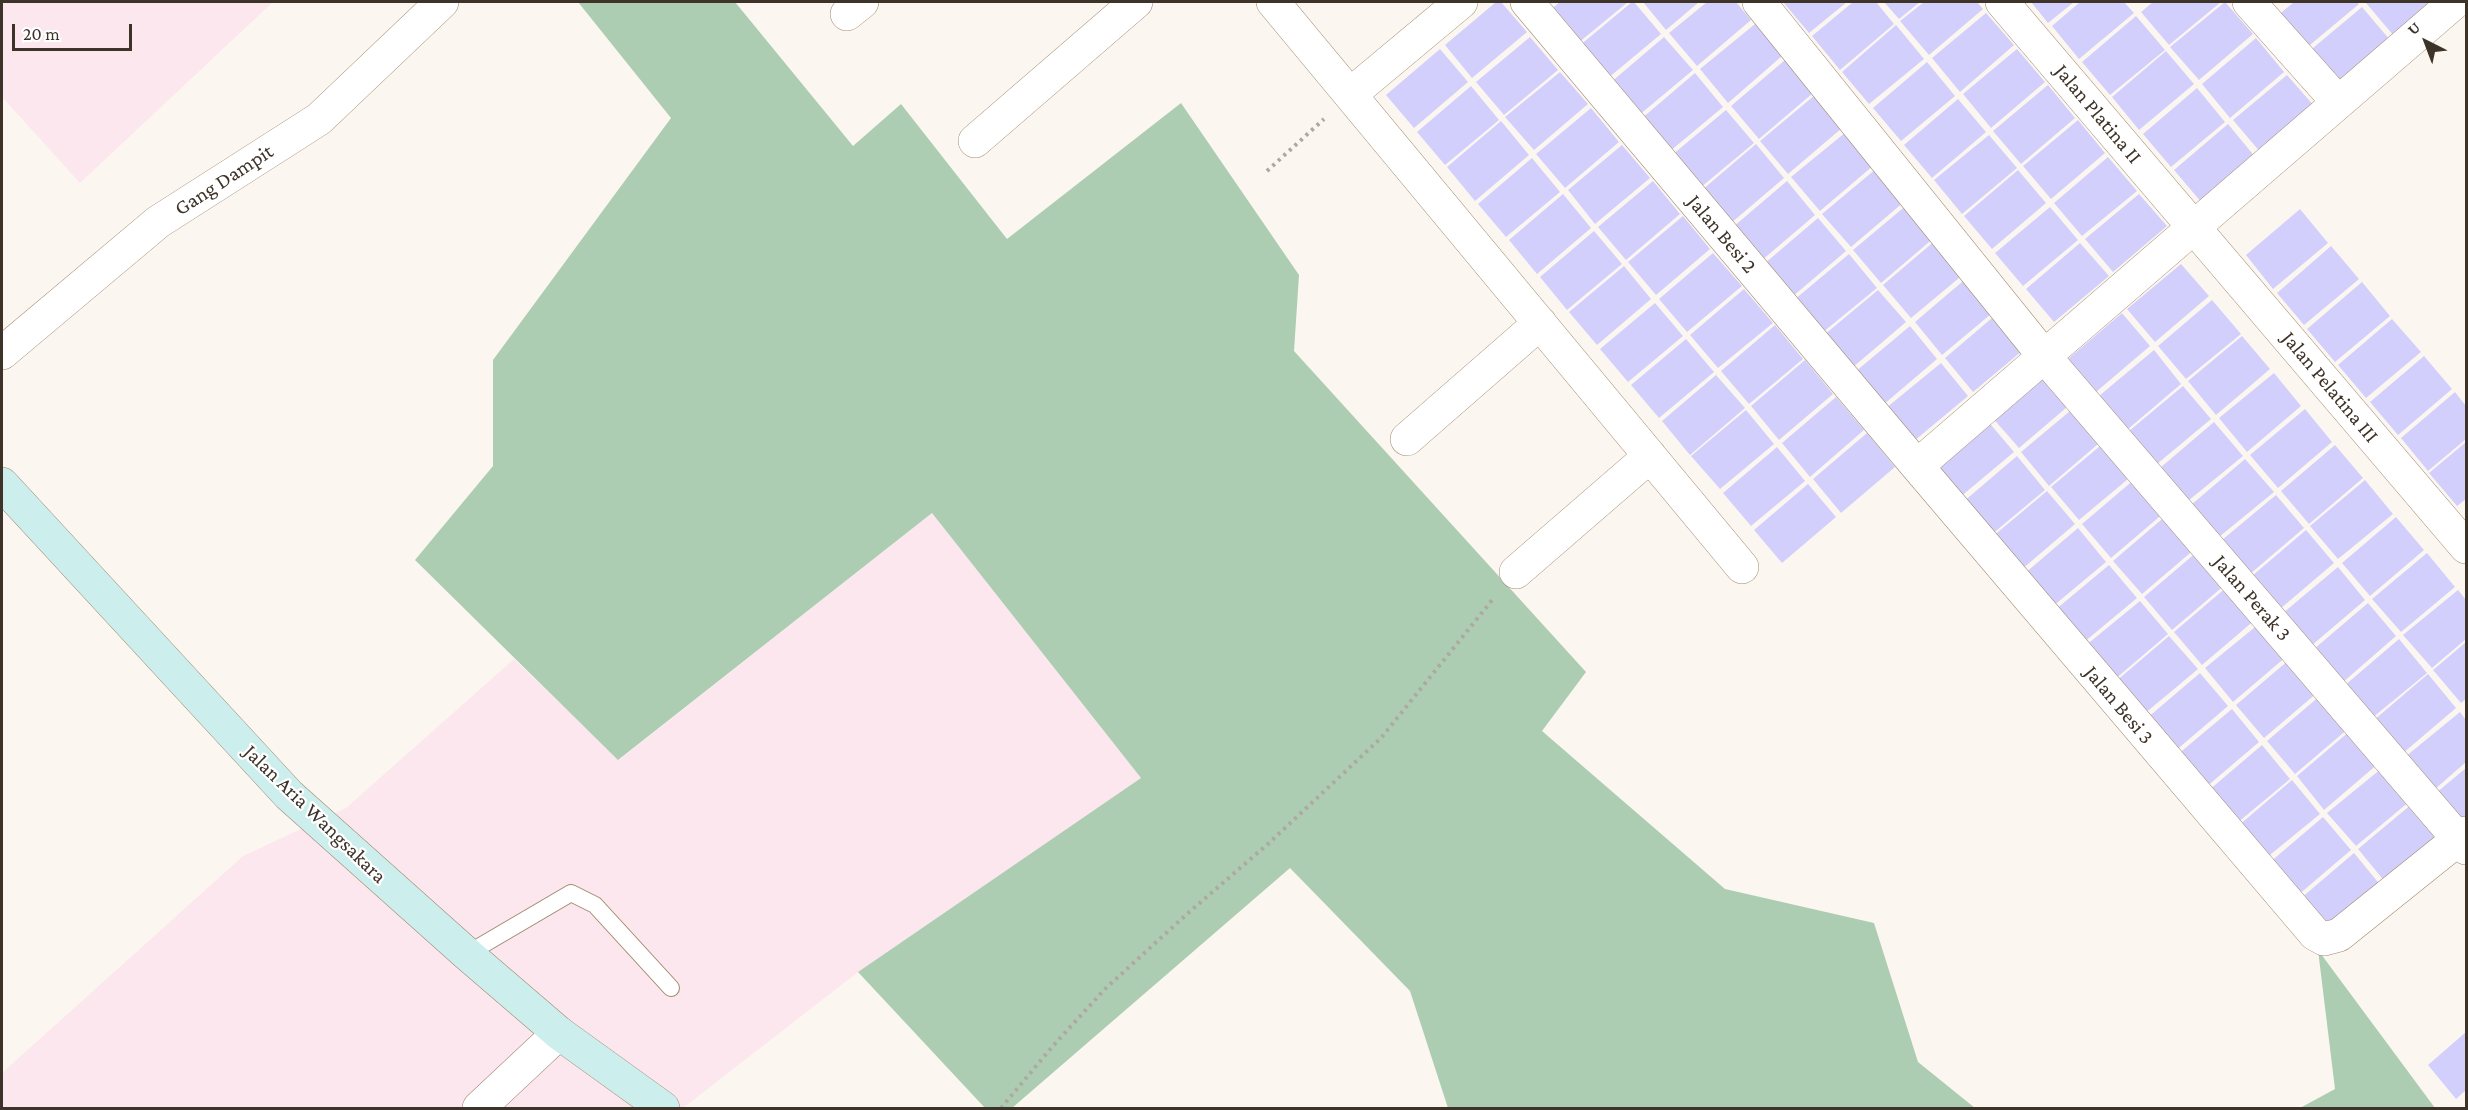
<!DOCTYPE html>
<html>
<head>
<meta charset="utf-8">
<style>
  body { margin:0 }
  #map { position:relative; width:2468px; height:1110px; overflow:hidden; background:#fcf6f1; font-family:"Crimson Pro",serif }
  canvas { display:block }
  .frame { position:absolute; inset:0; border:3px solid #3d3328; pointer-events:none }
  .north { position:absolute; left:2396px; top:12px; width:60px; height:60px; -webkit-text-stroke:4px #fff; paint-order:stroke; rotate:318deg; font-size:16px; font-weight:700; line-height:24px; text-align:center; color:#3d3328 }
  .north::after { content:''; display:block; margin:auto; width:21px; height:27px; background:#3d3328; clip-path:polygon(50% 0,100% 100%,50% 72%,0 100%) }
  .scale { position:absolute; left:12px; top:24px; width:120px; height:27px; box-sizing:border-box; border:3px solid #3d3328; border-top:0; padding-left:8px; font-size:18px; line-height:21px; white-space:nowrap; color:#3d3328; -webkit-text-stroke:4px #fff; paint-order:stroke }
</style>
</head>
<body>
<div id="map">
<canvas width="2468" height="1110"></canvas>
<div class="frame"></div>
<div class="north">U</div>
<div class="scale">20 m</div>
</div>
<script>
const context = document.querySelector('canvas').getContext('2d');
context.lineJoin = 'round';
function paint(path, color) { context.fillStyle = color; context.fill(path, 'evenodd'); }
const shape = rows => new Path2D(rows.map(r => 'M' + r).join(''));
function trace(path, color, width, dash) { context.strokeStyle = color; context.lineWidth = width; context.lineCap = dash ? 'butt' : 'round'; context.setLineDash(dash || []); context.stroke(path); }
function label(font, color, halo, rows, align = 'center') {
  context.font = font + ' "Crimson Pro",serif'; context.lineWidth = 4.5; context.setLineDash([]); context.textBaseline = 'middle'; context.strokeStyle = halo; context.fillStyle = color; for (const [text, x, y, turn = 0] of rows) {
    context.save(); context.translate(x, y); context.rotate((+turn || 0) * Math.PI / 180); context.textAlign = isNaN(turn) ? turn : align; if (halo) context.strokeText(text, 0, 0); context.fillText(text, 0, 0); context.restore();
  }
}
paint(shape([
  [2,2,273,2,80,183,2,97],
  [932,513,1141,778,858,972,683,1108,2,1108,2,1073,243,856,346,808,514,659,619,760]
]), '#fce7ee');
paint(shape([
  [578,2,735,2,853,146,901,104,1007,239,1181,103,1299,275,1294,351,1586,672,1542,731,1725,889,1874,923,1918,1062,1975,1108,1448,1108,1410,991,1290,868,1012,1108,985,1108,858,972,1141,778,932,513,618,760,415,560,493,466,493,360,671,118],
  [2318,950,2435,1108,2300,1108,2335,1089]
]), '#accdb1');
paint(shape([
  [1496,2,1501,2,1527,32,1472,78,1445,45],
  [1560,2,1628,2,1577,44,1549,11],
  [1632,2,1634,2,1661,34,1607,79,1579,46],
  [1643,2,1699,2,1666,30],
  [1707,2,1736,2,1751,20,1697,66,1669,33],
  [1783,2,1847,2,1809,33],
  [1853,2,1876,2,1894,24,1840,70,1812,36],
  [1884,2,1920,2,1899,19],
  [1924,2,1977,2,1983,9,1929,55,1900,21],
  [2031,2,2074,2,2048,23],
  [2080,2,2124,2,2134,13,2079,59,2052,26],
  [2153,2,2221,2,2169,45,2141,12],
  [2225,2,2253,34,2199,80,2170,47],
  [2294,2,2357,2,2359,4,2304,50,2276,17],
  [2367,2,2435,2,2394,36,2366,3],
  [2362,7,2390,40,2335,86,2307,53],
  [1986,13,2014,45,1960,92,1932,58],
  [2136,16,2165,50,2110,95,2082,62],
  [1755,24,1782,56,1728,103,1700,69],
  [1896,25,1924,59,1869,104,1842,72],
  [1530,37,1558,70,1504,115,1476,82],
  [1664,37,1693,70,1638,116,1610,83],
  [2256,38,2284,72,2230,118,2202,84],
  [1440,49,1468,82,1414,128,1386,95],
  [2017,49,2045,82,1991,128,1963,94],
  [2166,51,2194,84,2139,130,2112,97],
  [1785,60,1813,93,1759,139,1731,106],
  [1927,62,1955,96,1901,141,1873,108],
  [1560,72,1588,104,1534,150,1505,117],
  [1695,73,1723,107,1669,152,1641,119],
  [2287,75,2315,107,2261,153,2233,120],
  [2048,85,2075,118,2021,164,1993,131],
  [1471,86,1499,120,1445,165,1417,132],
  [2197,88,2225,122,2171,167,2143,134],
  [1815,95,1842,128,1788,174,1760,141],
  [1958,99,1986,132,1932,178,1904,145],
  [1591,108,1619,142,1565,188,1536,154],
  [1726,110,1754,143,1700,188,1672,155],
  [2078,120,2105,153,2051,199,2023,166],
  [1501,121,1529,155,1475,201,1447,167],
  [2228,124,2256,158,2202,203,2174,170],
  [1846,132,1874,165,1820,211,1791,177],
  [1989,135,2017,168,1962,214,1934,180],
  [1756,144,1784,178,1730,224,1702,190],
  [1622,145,1650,178,1595,224,1568,190],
  [2108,157,2137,191,2082,236,2054,203],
  [1532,158,1560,192,1506,237,1478,204],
  [1877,168,1905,201,1851,247,1822,214],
  [2018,170,2046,203,1992,249,1964,216],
  [1653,181,1680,214,1626,260,1598,227],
  [1787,181,1815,215,1761,261,1733,227],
  [1563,194,1591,228,1537,274,1509,240],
  [2139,194,2167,226,2113,272,2085,239],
  [1908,204,1935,237,1881,283,1853,250],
  [2050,207,2078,240,2023,286,1995,253],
  [2300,209,2328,243,2273,289,2246,255],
  [1683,216,1710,249,1656,295,1628,262],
  [1818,218,1846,251,1792,297,1764,264],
  [1594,231,1622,264,1567,310,1540,277],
  [1937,239,1965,273,1911,318,1883,285],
  [2080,243,2109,276,2054,322,2026,289],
  [2331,246,2359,279,2304,325,2277,293],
  [1713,253,1742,286,1687,332,1659,299],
  [1849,254,1877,288,1822,333,1794,300],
  [2181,264,2209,296,2155,342,2127,309],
  [1624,266,1651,299,1597,345,1569,312],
  [1969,276,1997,309,1942,355,1915,322],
  [2362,282,2390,316,2335,362,2307,329],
  [1744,289,1773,323,1718,368,1690,335],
  [1878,290,1906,322,1852,368,1824,335],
  [2212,300,2241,334,2186,379,2158,346],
  [1655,303,1683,336,1628,382,1600,349],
  [1999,312,2028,346,1973,392,1945,358],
  [2122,313,2150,346,2096,392,2068,359],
  [2392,319,2421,352,2366,398,2338,365],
  [1775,325,1803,359,1749,404,1721,371],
  [1910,326,1937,359,1883,405,1855,372],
  [2242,336,2270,369,2216,415,2188,381],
  [1686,339,1714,372,1659,418,1631,385],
  [2154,350,2181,384,2127,430,2099,396],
  [2424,356,2452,389,2398,435,2370,402],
  [1805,360,1833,394,1779,440,1751,406],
  [1941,363,1968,396,1914,441,1886,408],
  [2045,370,2073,402,2019,448,1990,415],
  [2274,373,2301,406,2247,452,2219,418],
  [1716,375,1745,408,1690,455,1662,421],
  [2183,386,2211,419,2157,464,2129,431],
  [2455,392,2466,406,2466,439,2428,471,2401,438],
  [1836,397,1864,430,1810,477,1782,443],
  [2076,406,2104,439,2049,486,2021,452],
  [2305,409,2332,442,2278,488,2250,455],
  [1746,410,1774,444,1720,489,1691,456],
  [1986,419,2014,452,1959,498,1931,464],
  [2214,422,2243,456,2188,501,2160,468],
  [1867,433,1895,467,1841,513,1813,479],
  [2106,441,2134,474,2079,520,2051,487],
  [2466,442,2466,499,2457,506,2429,473],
  [2335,445,2363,478,2309,524,2281,491],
  [1777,447,1805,481,1751,526,1723,493],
  [2017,456,2045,490,1991,535,1963,502],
  [2245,459,2274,492,2219,537,2191,505],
  [2136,478,2165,512,2111,558,2082,524],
  [2365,480,2393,514,2338,559,2310,526],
  [1808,484,1836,517,1782,563,1754,530],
  [2047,491,2075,524,2021,570,1992,537],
  [2276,495,2304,528,2250,574,2222,540],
  [2168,514,2196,548,2142,594,2113,561],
  [2396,517,2424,550,2370,596,2342,563],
  [2078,528,2106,562,2052,607,2024,574],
  [2306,530,2334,563,2280,609,2252,576],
  [2198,551,2226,584,2172,630,2144,597],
  [2427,553,2455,587,2401,632,2372,599],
  [2109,565,2137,598,2083,643,2055,610],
  [2338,567,2365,600,2311,646,2283,613],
  [2228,586,2256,619,2202,665,2174,632],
  [2458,590,2466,600,2466,639,2432,668,2403,635],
  [2140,601,2168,634,2114,680,2085,646],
  [2368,603,2396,636,2342,683,2314,649],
  [2260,623,2287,656,2233,702,2205,668],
  [2169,636,2198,669,2143,715,2115,682],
  [2399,639,2427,673,2372,718,2344,686],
  [2466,642,2466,699,2461,703,2433,670],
  [2290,659,2318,692,2264,738,2236,705],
  [2200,673,2228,706,2174,752,2146,719],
  [2428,674,2456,708,2402,754,2374,720],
  [2321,695,2349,728,2295,774,2267,741],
  [2232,709,2259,742,2205,788,2177,755],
  [2460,712,2466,720,2466,762,2434,790,2405,757],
  [2351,730,2379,763,2324,810,2297,776],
  [2262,745,2290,779,2236,824,2208,791],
  [2382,768,2410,801,2356,846,2327,813],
  [2466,768,2466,825,2436,793],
  [2292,780,2320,814,2265,859,2238,826],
  [2413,803,2440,837,2386,883,2358,849],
  [2323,817,2351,850,2297,896,2269,863],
  [2354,853,2382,887,2328,932,2300,899],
  [2466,1032,2466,1090,2456,1099,2428,1065]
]), '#d3cffc');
const lane = shape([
  [467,954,571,893,595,905,671,988]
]);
const street = shape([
  [1273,2,1742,567],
  [1527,2,1917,466,2315,934,2324,939,2339,935,2466,833],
  [1759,2,2044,356,2466,848],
  [2002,2,2466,547],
  [2249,2,2338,102],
  [847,14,862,2],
  [1352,93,1461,2],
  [975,141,1136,2],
  [2,353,158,222,319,119,442,2],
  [1407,439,1540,323],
  [1917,466,2455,2],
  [1516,572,1650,456],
  [479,1108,559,1033]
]);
const secondary = shape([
  [2,484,289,795,467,954,559,1033,663,1108]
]);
trace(lane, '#a18a70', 18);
trace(street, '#a18a70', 34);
trace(secondary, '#a18a70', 34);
trace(shape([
  [1267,171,1324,119],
  [1001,1108,1052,1047,1105,989,1187,914,1269,843,1381,738,1493,599]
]), '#afa8a0', 4, [3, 4.5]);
trace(lane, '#fff', 16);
trace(street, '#fff', 33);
trace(secondary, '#cceeec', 33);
label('21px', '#3d3328', '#fff', [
  ["Jalan Platina II",2098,114,50],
  ["Gang Dampit",224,180,-33],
  ["Jalan Besi 2",1722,234,50],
  ["Jalan Pelatina III",2330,387,50],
  ["Jalan Perak 3",2252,598,49],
  ["Jalan Besi 3",2119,705,50],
  ["Jalan Aria Wangsakara",315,814,44]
]);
</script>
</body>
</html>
